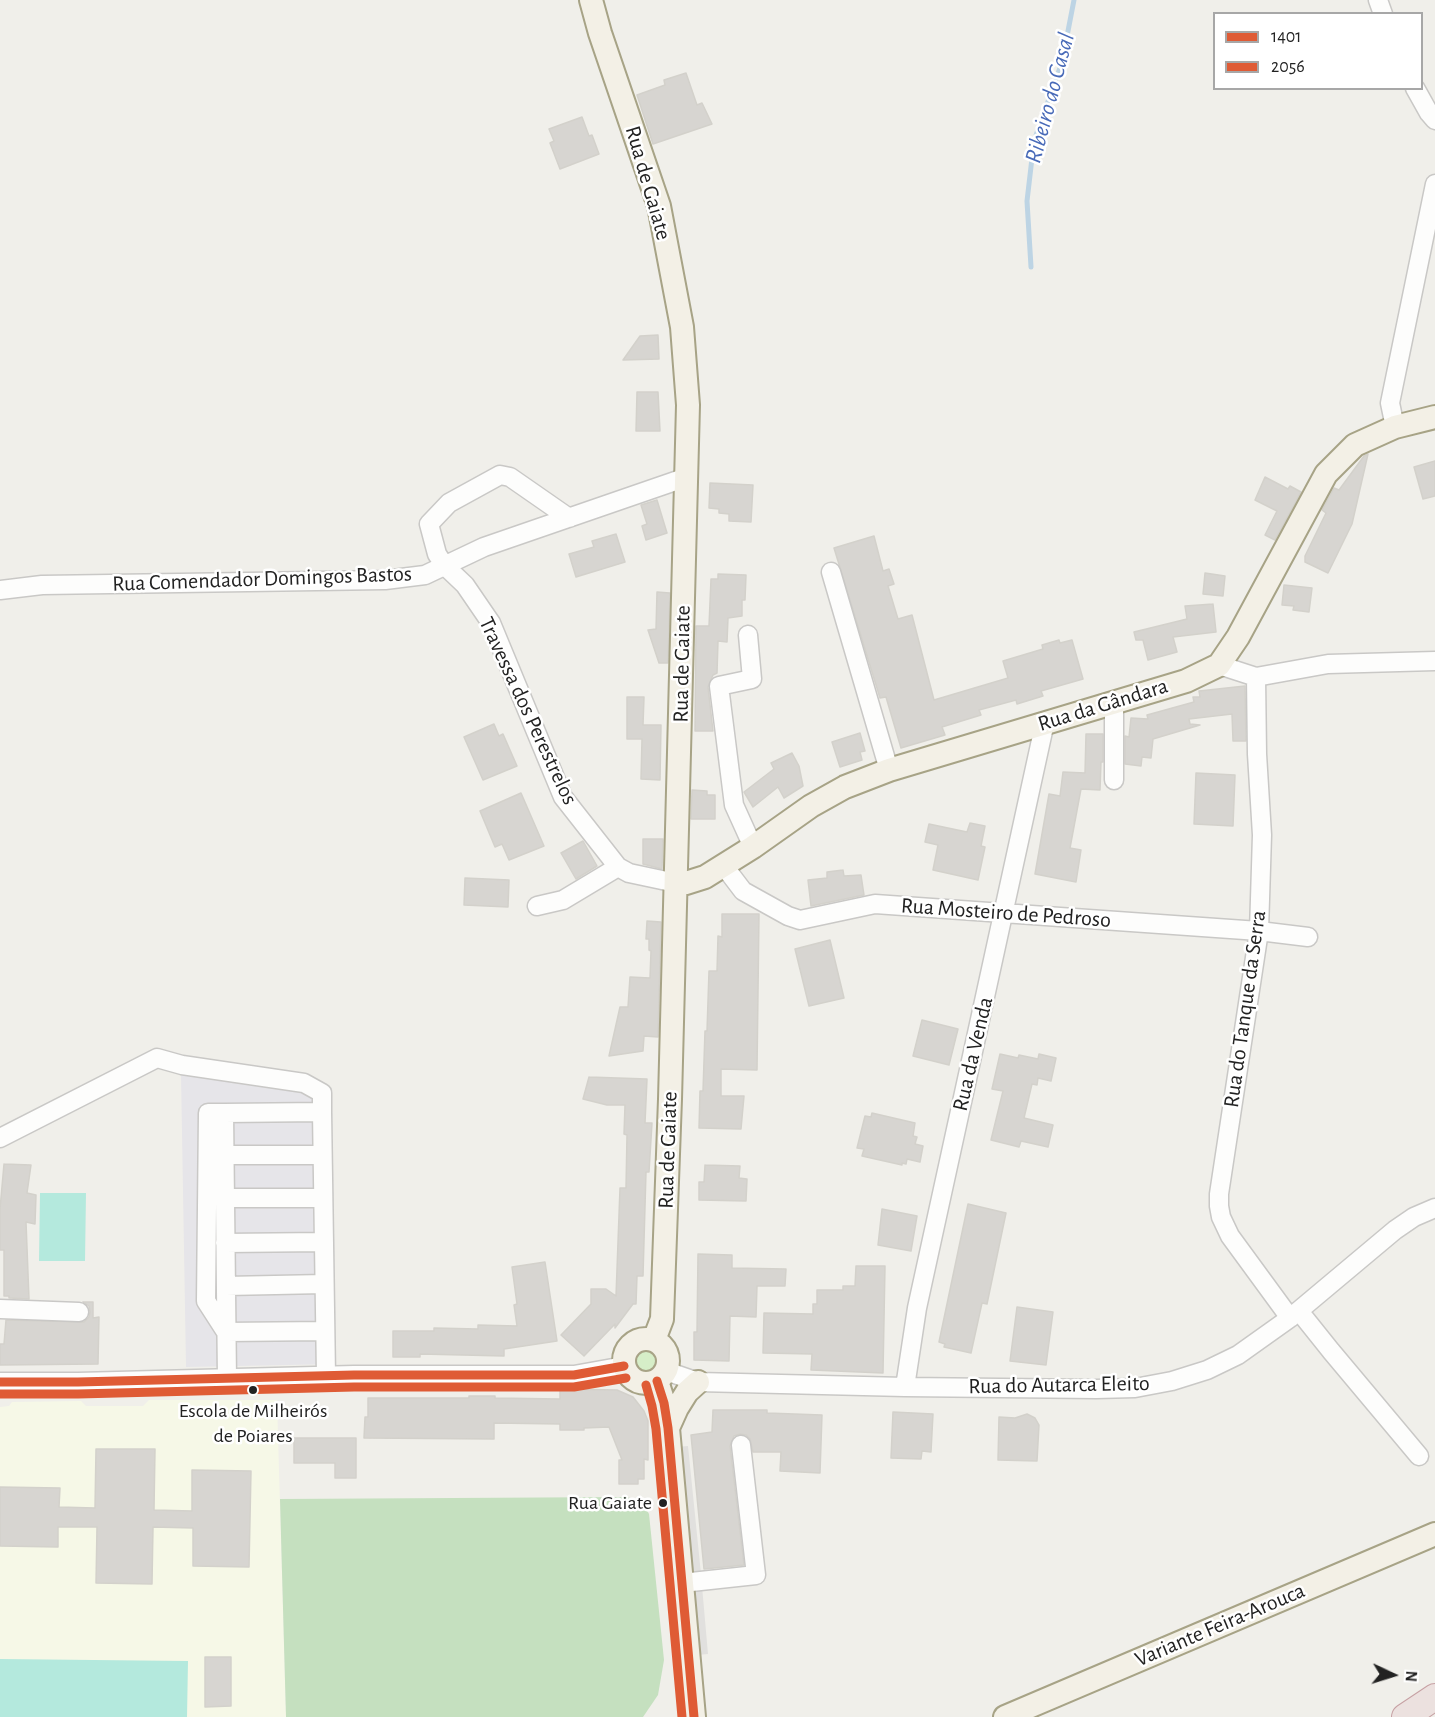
<!DOCTYPE html>
<html>
<head>
<meta charset="utf-8">
<style>
  body { margin:0 }
  #map { position:relative; width:1435px; height:1717px; overflow:hidden; background:#f0efea; font-family:"Alegreya Sans",sans-serif }
  canvas { display:block }
  .legend { position:absolute; left:1213px; top:12px; width:210px; height:78px; box-sizing:border-box; background:#fff; border:2px solid #a7a7a7; margin:0; padding:8px 10px; list-style:none; font-size:18px; color:#222 }
  .legend li { display:flex; align-items:center; gap:12px; height:30px }
  .legend b { width:30px; border:2px solid #a7a7a7 }
  .north { position:absolute; left:1363px; top:1645px; width:60px; height:60px; -webkit-text-stroke:4px #fff; paint-order:stroke; rotate:94deg; font-size:16px; font-weight:700; line-height:24px; text-align:center; color:#222 }
  .north::after { content:''; display:block; margin:auto; width:21px; height:27px; background:#222; clip-path:polygon(50% 0,100% 100%,50% 72%,0 100%) }
</style>
</head>
<body>
<div id="map">
<canvas width="1435" height="1717"></canvas>
<ul class="legend">
<li><b style="height:8px;background:#df5b35"></b>1401</li>
<li><b style="height:8px;background:#df5b35"></b>2056</li>
</ul>
<div class="north">N</div>
</div>
<script>
const context = document.querySelector('canvas').getContext('2d');
context.lineJoin = 'round';
function paint(path, color) { context.fillStyle = color; context.fill(path, 'evenodd'); }
const shape = rows => new Path2D(rows.map(r => 'M' + r).join(''));
function trace(path, color, width, dash) { context.strokeStyle = color; context.lineWidth = width; context.lineCap = dash ? 'butt' : 'round'; context.setLineDash(dash || []); context.stroke(path); }
function label(font, color, halo, rows, align = 'center') {
  context.font = font + ' "Alegreya Sans",sans-serif'; context.lineWidth = 5; context.setLineDash([]); context.textBaseline = 'middle'; context.strokeStyle = halo; context.fillStyle = color; for (const [text, x, y, turn = 0] of rows) {
    context.save(); context.translate(x, y); context.rotate((+turn || 0) * Math.PI / 180); context.textAlign = isNaN(turn) ? turn : align; if (halo) context.strokeText(text, 0, 0); context.fillText(text, 0, 0); context.restore();
  }
}
paint(shape([
  [149,1400,277,1400,286,1717,0,1717,0,1407,9,1406,12,1402,81,1401,86,1406,143,1406]
]), '#f6f8e7');
paint(shape([
  '632 1362a14 14 0 1 1 28 0a14 14 0 1 1-28 0Z'
]), '#d6eec8');
paint(shape([
  [627,1497,642,1502,649,1514,664,1660,658,1695,643,1717,286,1717,280,1499]
]), '#c5e0bf');
paint(shape([
  [40,1193,86,1193,85,1261,39,1261],
  [0,1659,188,1661,187,1717,0,1717]
]), '#b4e9dd');
paint(shape([
  [688,1446,701,1574,690,1576,677,1447],
  [702,1586,708,1654,697,1655,690,1587]
]), '#e1e0de');
paint(shape([
  [181,1075,332,1092,336,1364,186,1367]
]), '#e6e5e9');
trace(shape([
  [1031,267,1027,201,1034,141,1062,62,1074,0]
]), '#bdd4e4', 5);
const building = shape([
  [686,73,697,105,702,103,712,124,653,144,637,95,665,85,664,80,686,73],
  [582,117,589,136,592,135,599,154,560,169,550,143,554,141,549,129,582,117],
  [658,335,659,359,623,360,640,336,658,335],
  [637,392,658,392,660,431,636,431,637,392],
  [1368,454,1352,524,1328,573,1305,562,1305,556,1326,513,1322,510,1334,488,1339,490,1364,456,1368,454],
  [1435,461,1435,496,1423,499,1414,467,1435,461],
  [1265,477,1288,489,1290,486,1301,492,1275,540,1265,535,1277,511,1255,500,1265,477],
  [710,483,753,485,751,522,729,521,729,514,719,513,719,509,709,508,710,483],
  [657,500,667,533,646,540,642,526,647,524,641,505,657,500],
  [616,534,625,562,576,577,569,554,594,547,592,541,616,534],
  [874,536,883,571,889,569,894,584,888,586,898,619,912,615,934,700,1008,678,1003,661,1043,649,1042,645,1059,640,1060,643,1072,640,1083,679,1041,691,1043,696,1017,704,1016,700,979,710,981,715,942,727,945,735,901,748,886,697,880,698,834,548,874,536],
  [1205,573,1225,576,1223,596,1203,594,1205,573],
  [718,574,746,575,745,600,742,600,742,616,728,618,727,642,718,641,717,673,713,675,708,687,713,731,695,731,696,626,709,626,711,579,718,579,718,574],
  [1284,585,1312,588,1309,612,1293,610,1294,606,1282,605,1284,585],
  [657,592,670,593,668,663,659,663,648,630,656,629,657,592],
  [1213,604,1216,632,1173,637,1177,652,1148,660,1143,640,1136,640,1134,632,1187,619,1185,606,1213,604],
  [1245,686,1246,741,1233,741,1232,714,1189,719,1190,724,1200,725,1153,739,1151,758,1142,757,1141,766,1125,764,1125,736,1129,737,1131,718,1148,719,1147,715,1194,702,1193,697,1200,697,1199,691,1245,686],
  [627,697,644,697,643,725,661,725,660,780,641,779,642,739,627,739,627,697],
  [494,724,499,736,503,734,517,766,483,780,464,737,494,724],
  [860,733,865,751,860,752,862,760,840,767,832,742,860,733],
  [1086,734,1103,734,1103,762,1101,762,1100,790,1081,789,1070,848,1081,850,1076,882,1035,874,1049,794,1060,796,1063,772,1085,773,1086,734],
  [792,753,799,766,803,786,784,798,778,787,753,807,744,792,774,769,771,763,792,753],
  [1196,773,1235,775,1233,826,1194,824,1196,773],
  [692,790,707,791,707,795,715,795,715,819,691,819,692,790],
  [521,793,544,846,509,860,502,844,495,847,480,811,521,793],
  [970,823,985,826,981,846,985,847,978,880,933,870,938,845,925,842,929,824,967,832,970,823],
  [643,839,663,839,662,869,643,864,643,839],
  [583,841,597,866,576,879,561,853,583,841],
  [843,870,844,876,861,875,864,895,811,906,808,880,827,878,827,872,843,870],
  [465,878,509,880,508,907,464,905,465,878],
  [722,914,759,914,757,1070,721,1069,721,1096,744,1096,741,1129,699,1128,700,1091,703,1091,705,1031,707,1031,709,971,717,971,718,936,722,937,722,914],
  [647,921,661,922,658,1037,644,1036,643,1051,609,1056,620,1007,628,1007,630,977,650,978,651,951,649,950,649,939,646,939,647,921],
  [830,940,844,998,809,1006,795,949,830,940],
  [922,1020,958,1029,949,1065,913,1056,922,1020],
  [1000,1054,1018,1058,1019,1055,1038,1059,1039,1054,1056,1058,1051,1081,1038,1078,1037,1085,1032,1084,1024,1118,1053,1125,1048,1147,1021,1141,1019,1147,991,1140,1003,1091,992,1089,1000,1054],
  [589,1077,647,1079,645,1123,652,1123,649,1172,646,1172,643,1276,637,1276,636,1304,633,1304,615,1328,615,1324,584,1356,561,1335,591,1304,591,1289,606,1289,616,1296,620,1188,626,1188,627,1135,624,1134,625,1105,607,1105,583,1099,589,1077],
  [872,1113,915,1123,913,1136,917,1137,915,1144,923,1146,920,1162,907,1159,906,1164,902,1163,902,1165,862,1156,864,1149,857,1148,865,1116,871,1117,872,1113],
  [4,1164,31,1165,27,1193,36,1195,35,1224,26,1222,29,1299,9,1298,9,1296,4,1296,4,1250,0,1250,0,1209,4,1164],
  [705,1165,740,1166,739,1178,747,1179,746,1201,699,1200,699,1182,704,1182,705,1165],
  [968,1204,1006,1213,987,1304,982,1303,971,1353,944,1347,945,1344,939,1342,968,1204],
  [882,1209,917,1216,911,1251,878,1245,882,1209],
  [698,1254,732,1255,732,1268,786,1269,785,1286,757,1286,756,1317,730,1316,729,1361,694,1360,694,1332,697,1332,698,1254],
  [545,1262,557,1341,504,1349,504,1356,420,1354,420,1357,393,1357,393,1331,434,1331,434,1328,478,1329,478,1325,517,1326,514,1305,517,1304,512,1267,545,1262],
  [856,1266,885,1266,883,1373,811,1370,812,1354,763,1353,764,1313,813,1314,813,1304,817,1304,817,1290,843,1290,843,1286,855,1286,856,1266],
  [83,1302,93,1302,93,1318,99,1317,98,1364,0,1365,0,1344,4,1344,6,1320,84,1322,89,1317,90,1312,89,1306,83,1302],
  [1017,1307,1053,1312,1046,1365,1010,1361,1017,1307],
  [560,1389,617,1390,633,1397,644,1411,648,1421,648,1460,644,1459,644,1479,638,1479,638,1484,619,1484,619,1460,622,1460,609,1427,584,1428,584,1430,560,1430,560,1424,494,1423,494,1439,364,1438,365,1417,368,1417,368,1398,469,1398,469,1396,495,1396,495,1398,560,1399,560,1389],
  [713,1410,767,1410,767,1413,822,1415,820,1473,780,1471,781,1452,753,1452,750,1439,746,1435,740,1434,734,1436,730,1446,744,1565,704,1569,691,1435,712,1432,713,1410],
  [893,1412,933,1414,931,1452,922,1451,921,1459,891,1458,893,1412],
  [1027,1414,1035,1418,1039,1425,1037,1461,998,1460,999,1417,1015,1418,1027,1414],
  [294,1438,356,1438,356,1478,335,1478,335,1463,294,1463,294,1438],
  [96,1449,155,1449,154,1510,192,1511,192,1470,251,1471,249,1567,193,1566,193,1528,153,1527,152,1584,96,1583,97,1527,58,1527,58,1547,0,1546,0,1487,60,1488,59,1507,95,1508,96,1449],
  [205,1657,231,1657,231,1706,205,1707,205,1657]
]);
paint(building, '#d7d5d1');
trace(building, '#d3d1cb', 1.5);
const minor = shape([
  [1378,0,1383,14],
  [1415,88,1429,113,1435,120],
  [1395,427,1390,403,1435,184],
  [569,518,510,477,500,475,449,503,429,524,437,554,444,565,465,585,491,623,563,797,618,867,629,873,676,883],
  [831,572,889,770],
  [0,590,42,585,385,580,425,575,484,547,687,477],
  [748,635,752,679,719,686,734,805,753,847],
  [1219,665,1256,677,1328,664,1435,661],
  [1256,677,1257,754,1262,835,1259,931,1219,1194,1219,1206,1221,1217,1230,1236,1290,1318],
  [1114,701,1114,780],
  [724,866,743,891,788,916,800,920,875,904,1259,931,1308,937],
  [537,906,563,900,618,867],
  [224,1113,208,1113,206,1301,226,1332,325,1331],
  [0,1138,157,1058,182,1065,304,1083,322,1093,322,1112],
  [224,1155,322,1155],
  [225,1198,323,1198],
  [225,1243,324,1242],
  [226,1286,324,1284],
  [0,1309,79,1312],
  [1299,1311,1331,1351,1419,1456],
  [666,1371,698,1382,905,1387,1096,1389,1135,1388,1172,1381,1207,1370,1238,1355,1290,1318,1395,1230,1414,1217,1435,1208],
  [227,1379,224,1113,322,1112,326,1376],
  [0,1382,78,1382,354,1375,574,1375,624,1366],
  [905,1387,917,1308,1045,722],
  [682,1583,756,1575,741,1445]
]);
const major = shape([
  [591,0,600,33,659,206,682,327,688,405,670,1099,662,1319,654,1340],
  [676,883,686,883,705,877,753,847,811,806,845,787,889,770,1186,681,1219,665,1238,637,1326,474,1355,445,1395,427,1435,417],
  '624 1361a22 22 0 1 1 44 0a22 22 0 1 1-44 0Z',
  [657,1381,664,1403,668,1428,694,1717],
  [668,1428,677,1408,687,1392,698,1382],
  [1005,1717,1435,1534]
]);
const highway = shape([
  [1405,1717,1435,1697]
]);
trace(minor, '#c9c8c6', 21);
trace(major, '#a7a386', 26);
trace(highway, '#c7a1a4', 28);
trace(minor, '#fdfdfc', 18);
trace(major, '#f3f0e6', 22);
trace(highway, '#ece1df', 26);
trace(shape([
  [657,1381,664,1403,668,1428,694,1717],
  [0,1382,78,1382,354,1375,574,1375,624,1366]
]), '#df5b35', 9);
trace(shape([
  [646,1385,652,1406,656,1429,682,1717],
  [0,1394,78,1394,354,1387,574,1387,626,1378]
]), '#df5b35', 9);
for (const [x, y, r, color] of [
  [253,1390,5,"#222"],
  [663,1503,5,"#222"]
]) { const dot = new Path2D(); dot.arc(x, y, r, 0, 2 * Math.PI); context.fillStyle = color; context.fill(dot); trace(dot, '#fff', 2); }
label('20px', '#222', '#fff', [
  ["Escola de Milheirós",253,1411],
  ["de Poiares",253,1436],
  ["Rua Gaiate",652,1503,"right"]
]);
label('22px', '#222', '#fff', [
  ["Rua de Gaiate",648,183,74],
  ["Rua Comendador Domingos Bastos",262,579,-2],
  ["Rua de Gaiate",682,664,-89],
  ["Rua da Gândara",1103,705,-17],
  ["Travessa dos Perestrelos",528,711,65],
  ["Rua Mosteiro de Pedroso",1006,913,4],
  ["Rua do Tanque da Serra",1245,1009,-82],
  ["Rua da Venda",973,1054,-77],
  ["Rua de Gaiate",668,1150,-88],
  ["Rua do Autarca Eleito",1059,1385,-1],
  ["Variante Feira-Arouca",1220,1625,-23]
]);
label('italic 24px', '#486ab8', '#fff', [
  ["Ribeiro do Casal",1050,98,-75]
]);
</script>
</body>
</html>
